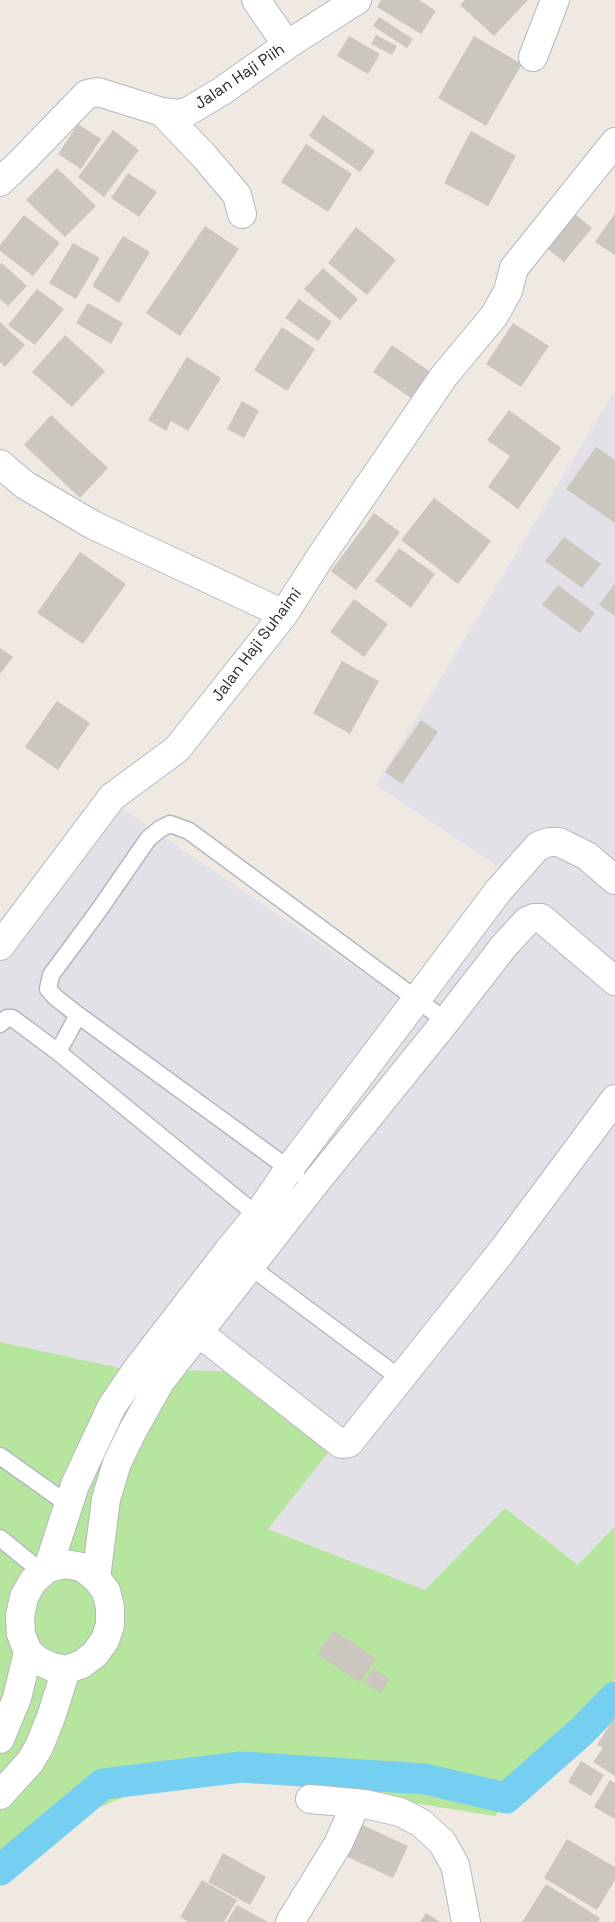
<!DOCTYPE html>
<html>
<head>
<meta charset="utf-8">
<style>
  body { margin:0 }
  canvas { display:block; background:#efe9e1 }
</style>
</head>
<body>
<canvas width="615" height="1922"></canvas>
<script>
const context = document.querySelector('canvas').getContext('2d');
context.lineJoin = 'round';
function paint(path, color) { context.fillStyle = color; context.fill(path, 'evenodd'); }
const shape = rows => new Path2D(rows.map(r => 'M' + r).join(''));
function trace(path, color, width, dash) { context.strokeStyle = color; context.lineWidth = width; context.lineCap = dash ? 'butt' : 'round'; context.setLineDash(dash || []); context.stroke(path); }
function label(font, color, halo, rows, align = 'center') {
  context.font = font + ' "Space Grotesk",sans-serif'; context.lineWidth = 4; context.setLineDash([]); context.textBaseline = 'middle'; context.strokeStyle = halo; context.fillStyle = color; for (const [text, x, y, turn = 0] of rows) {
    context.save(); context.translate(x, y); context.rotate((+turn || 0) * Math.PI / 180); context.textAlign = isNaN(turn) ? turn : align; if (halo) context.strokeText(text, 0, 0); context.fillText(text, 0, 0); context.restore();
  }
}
paint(shape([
  [615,390,615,1526,578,1565,505,1508,425,1590,268,1528,344,1432,124,1369,0,1342,0,953,113,802,399,997,511,875,376,785]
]), '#e3e1e8');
paint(shape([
  [0,1342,124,1369,260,1372,344,1432,268,1529,425,1590,505,1508,578,1565,615,1526,615,1679,495,1816,194,1768,13,1843,0,1856]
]), '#b6e59e');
trace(shape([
  [0,1870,103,1784,241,1767,425,1779,506,1798,582,1731,615,1697]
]), '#75cff0', 31);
paint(shape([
  [381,0,419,0,436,11,421,34,377,7],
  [465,0,528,0,494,36,460,5],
  [379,17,413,39,407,48,373,26],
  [376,35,397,46,392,55,371,44],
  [349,36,380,54,368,74,337,56],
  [474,36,522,64,486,126,438,98],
  [323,115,375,151,360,172,309,136],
  [78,124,101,139,81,169,58,154],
  [113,130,139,150,104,197,78,177],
  [471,131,516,156,488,206,444,183],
  [306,144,352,174,328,212,281,182],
  [57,168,96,206,65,237,26,200],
  [128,173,157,192,139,217,111,198],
  [565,206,592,228,564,262,537,240],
  [615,213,615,255,595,242],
  [24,215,60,243,33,276,0,251,0,245],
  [205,226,239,249,180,336,146,313],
  [356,227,396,260,367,295,328,263],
  [123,236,150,252,119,303,92,286],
  [73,243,100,258,76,299,49,283],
  [2,263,27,286,8,306,0,299,0,265],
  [323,268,358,299,340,320,304,289],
  [37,289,64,309,35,345,8,325],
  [299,299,332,322,318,341,285,318],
  [88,303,123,323,111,344,76,323],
  [0,322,25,345,5,367,0,362],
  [513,323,549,346,521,387,486,364],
  [282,327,315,349,287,391,254,370],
  [65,335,105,371,72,407,32,372],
  [392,345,433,374,414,400,373,372],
  [187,357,221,378,188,431,171,421,166,431,148,420],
  [242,401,259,411,244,438,227,429],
  [509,410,561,448,518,509,488,487,510,456,487,440],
  [51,415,108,468,80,498,24,445],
  [596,447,615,460,615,523,566,489],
  [434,498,491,541,458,584,401,540],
  [374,513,400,532,356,590,331,571],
  [564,537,601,564,582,588,545,561],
  [399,548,435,574,411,608,375,581],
  [80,552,126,584,83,644,37,613],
  [615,583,615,616,599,605],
  [558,585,595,613,580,633,542,605],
  [354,599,388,624,364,657,330,632],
  [0,648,13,657,0,674],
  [342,661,379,681,350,734,313,713],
  [57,701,90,723,58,770,25,747],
  [421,720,438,732,402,784,385,772],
  [333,1630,376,1658,360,1683,317,1654],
  [373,1668,390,1679,381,1693,364,1683],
  [615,1717,615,1776,593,1762,603,1748,597,1745],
  [581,1761,604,1775,591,1796,568,1782],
  [610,1780,615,1783,615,1819,594,1807],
  [356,1822,408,1846,393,1878,341,1854],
  [567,1839,615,1867,615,1880,597,1910,544,1878],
  [223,1853,266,1877,250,1905,208,1882],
  [202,1880,237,1900,224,1922,189,1922,180,1917],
  [546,1884,600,1918,598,1922,522,1922],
  [237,1905,268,1922,227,1922],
  [426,1913,440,1922,420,1922]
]), '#cbc7bf');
const service = shape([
  [0,1024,7,1018,12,1018,19,1023,58,1052,264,1221],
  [58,1052,78,1015],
  [296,1174,78,1015,55,997,48,989,51,975,99,910,148,839,160,829,170,824,189,831,446,1021],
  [244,1262,401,1379],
  [0,1456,69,1505],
  [0,1538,43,1573]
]);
const minor = shape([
  [256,0,287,45],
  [533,57,555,0],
  [162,112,204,156,237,195,242,214],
  [0,182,23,160,87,94,98,92,162,112,178,114,187,112,222,91,287,45,357,0],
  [0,464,25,485,93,525,284,614],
  [0,946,112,797,177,749,284,614,319,559,444,376,494,316,508,291,514,268,615,142],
  [185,1322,341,1444,349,1443,502,1251,615,1099],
  [65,1564,82,1567,96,1578,106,1591,110,1607,110,1625,105,1640,95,1654,82,1664,66,1670,52,1667,39,1661,28,1652,21,1634,20,1616,24,1597,33,1581,48,1568,65,1564],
  [48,1568,75,1485,112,1406,138,1368,229,1250,257,1216,289,1169,499,890,538,846,549,842,559,842,587,856,615,880],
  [96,1578,106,1499,117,1463,132,1432,160,1382,312,1187,446,1021,504,946,527,921,534,918,541,918,615,981],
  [0,1739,17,1698,28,1652],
  [0,1795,30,1762,39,1747,51,1717,66,1670],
  [310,1799,365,1804,400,1812,421,1823,442,1842,455,1865,466,1922],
  [290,1922,338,1844,356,1804]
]);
trace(service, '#b4b7c1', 19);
trace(minor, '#b4b7c1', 30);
trace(service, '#fff', 16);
trace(minor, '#fff', 28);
label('16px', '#2e2e2e', '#fff', [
  ["Jalan Haji Piih",240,77,-34],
  ["Jalan Haji Suhaimi",257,645,-53]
]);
</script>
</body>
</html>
